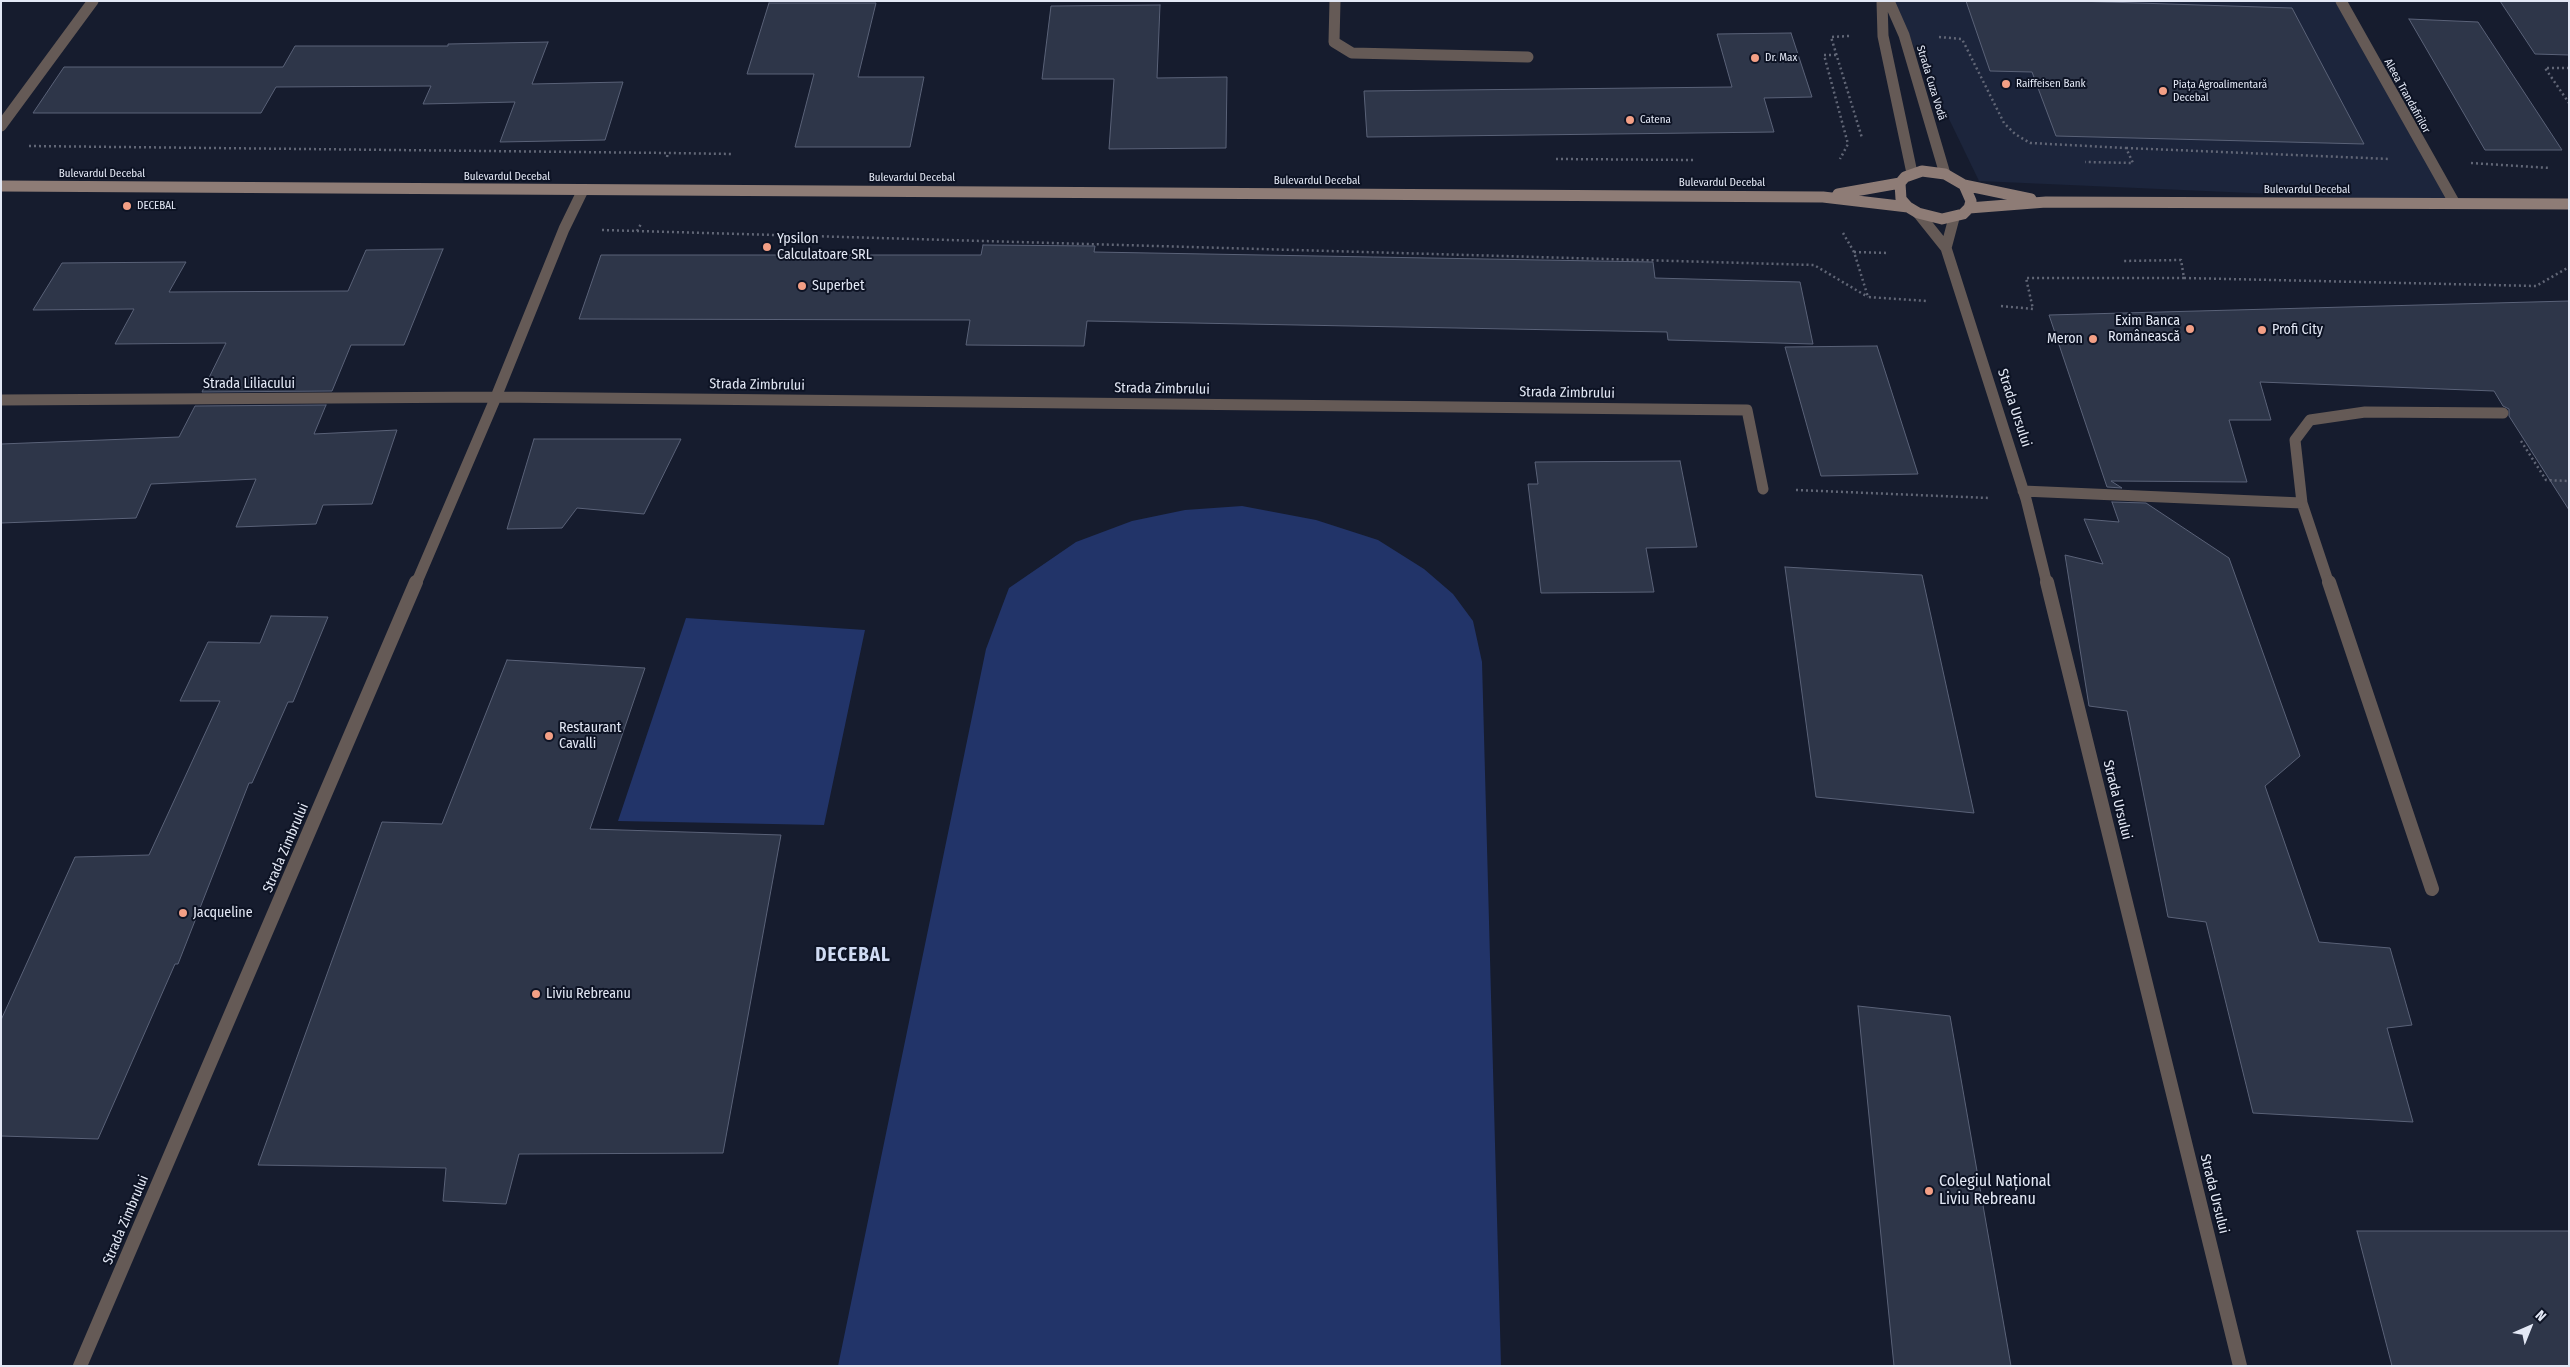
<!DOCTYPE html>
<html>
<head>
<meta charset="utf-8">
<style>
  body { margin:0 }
  #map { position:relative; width:2570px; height:1367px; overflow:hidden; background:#161c2e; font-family:"Fira Sans Condensed",sans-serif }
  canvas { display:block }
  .frame { position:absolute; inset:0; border:2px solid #e3e8f5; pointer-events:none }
  .north { position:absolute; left:2505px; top:1302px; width:50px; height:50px; -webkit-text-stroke:4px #0d1324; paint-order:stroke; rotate:44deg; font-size:14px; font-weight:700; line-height:20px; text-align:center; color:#e3e8f5 }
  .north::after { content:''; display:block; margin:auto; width:18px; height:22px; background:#e3e8f5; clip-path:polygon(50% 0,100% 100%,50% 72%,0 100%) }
</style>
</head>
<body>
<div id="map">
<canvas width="2570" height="1367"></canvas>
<div class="frame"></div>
<div class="north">N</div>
</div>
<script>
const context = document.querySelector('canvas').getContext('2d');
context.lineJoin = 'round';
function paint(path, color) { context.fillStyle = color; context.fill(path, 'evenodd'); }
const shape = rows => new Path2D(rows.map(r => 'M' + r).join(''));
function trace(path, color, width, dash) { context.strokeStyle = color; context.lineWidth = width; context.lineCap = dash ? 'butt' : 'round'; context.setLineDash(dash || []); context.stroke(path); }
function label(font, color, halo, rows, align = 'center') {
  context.font = font + ' "Fira Sans Condensed",sans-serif'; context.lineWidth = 4; context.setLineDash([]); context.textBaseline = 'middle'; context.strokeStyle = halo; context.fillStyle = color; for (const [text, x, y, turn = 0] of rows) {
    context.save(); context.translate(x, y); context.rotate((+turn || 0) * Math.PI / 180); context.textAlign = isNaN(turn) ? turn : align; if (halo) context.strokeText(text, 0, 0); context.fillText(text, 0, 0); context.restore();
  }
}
paint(shape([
  [1892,1,2341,1,2454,202,1979,181]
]), '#1c253c');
paint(shape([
  [1242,506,1316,520,1378,540,1424,569,1453,594,1473,621,1482,662,1501,1366,838,1366,986,649,1009,588,1076,542,1132,521,1185,510],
  [686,618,865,630,824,825,618,821]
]), '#223469');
const building = shape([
  [1966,1,2076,1,2292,8,2364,144,2056,136,2032,72,1990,71,1966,1],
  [2500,1,2569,1,2569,55,2535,54,2500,1],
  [769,3,876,3,858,77,924,77,910,147,795,147,814,74,747,74,769,3],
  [1160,5,1157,78,1227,77,1226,148,1109,149,1114,79,1042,79,1051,6,1160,5],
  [2409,19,2478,22,2562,150,2485,150,2409,19],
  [1791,33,1812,97,1764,98,1774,132,1367,137,1364,91,1732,87,1717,34,1791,33],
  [548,42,532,84,623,82,605,140,500,142,515,102,423,104,431,86,276,87,261,113,33,113,64,67,283,67,295,46,448,46,448,44,548,42],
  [983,245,1095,246,1094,252,1653,262,1655,278,1800,282,1813,344,1668,340,1667,332,1087,321,1084,346,966,345,970,320,579,319,601,255,981,255,983,245],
  [443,249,404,345,351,345,332,391,202,392,226,343,115,344,134,309,33,310,62,263,186,262,169,292,348,291,366,250,443,249],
  [2569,301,2569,510,2509,416,2509,409,2503,406,2494,391,2260,382,2271,420,2229,420,2247,482,2111,481,2122,488,2107,487,2049,315,2569,301],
  [1877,346,1918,474,1821,476,1785,347,1877,346],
  [326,405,314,434,397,430,372,504,323,505,316,524,236,527,256,479,151,484,136,518,1,523,1,444,179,437,195,406,326,405],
  [534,439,681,439,644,514,577,508,562,528,507,529,534,439],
  [1680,461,1697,547,1646,548,1654,592,1541,593,1528,484,1538,484,1535,462,1680,461],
  [2112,502,2146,503,2229,558,2300,756,2265,786,2319,942,2390,948,2412,1025,2387,1028,2413,1122,2253,1113,2206,922,2168,917,2127,711,2089,706,2065,555,2103,564,2084,519,2119,522,2112,502],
  [1785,567,1922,575,1974,813,1816,797,1785,567],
  [271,616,328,617,293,702,288,702,252,783,249,783,178,964,175,964,98,1139,1,1136,1,1020,75,857,149,855,220,701,180,701,208,642,260,643,271,616],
  [507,660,645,668,590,829,781,835,723,1153,519,1154,506,1204,443,1201,446,1168,258,1165,382,822,442,824,507,660],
  [1858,1006,1950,1016,2011,1366,1894,1366,1858,1006],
  [2357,1231,2569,1231,2569,1366,2392,1366,2357,1231]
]);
paint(building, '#2e3649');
trace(building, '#5a6278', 1);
trace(shape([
  [1849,36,1831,37,1862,138],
  [1939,37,1962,39,2004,123,2015,134,2030,143,2126,148,2133,163,2085,162],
  [1836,55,1824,55,1848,144,1840,159],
  [2569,68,2545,68,2569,103],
  [29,146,668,153],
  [2126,148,2390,159],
  [667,157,668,153,732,154],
  [1556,159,1695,160],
  [2471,163,2550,168],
  [602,230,1814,265,1868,297],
  [637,231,641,224],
  [1843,233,1854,252,1868,297,1927,301],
  [1854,252,1889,253],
  [2184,278,2536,286,2569,267],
  [2001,306,2033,309,2026,278,2184,278,2181,260,2123,261],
  [2521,441,2546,480,2569,481],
  [1796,490,1989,498]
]), '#616676', 2.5, [2, 3]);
trace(shape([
  [1335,1,1334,42,1352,53,1528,57]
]), '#655a56', 11);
trace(shape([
  [2341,1,2454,202],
  [1,126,93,1],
  [1918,213,1946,248,2026,499,2047,584],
  [1946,248,1954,218],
  [1,400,496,397,1747,410,1763,489],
  [2023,491,2302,503],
  [416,584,496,397,564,229,583,190],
  [2329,584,2302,503,2295,440,2310,420,2365,412,2503,413]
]), '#655a56', 11);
trace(shape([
  [2047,582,2240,1366],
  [2329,582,2432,889],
  [80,1366,416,582]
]), '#655a56', 14);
trace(shape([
  [1882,1,1883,36,1912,173],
  [1889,1,1904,35,1945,174]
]), '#655a56', 11);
trace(shape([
  [1922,171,1945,174,1964,185,1971,201,1969,208,1963,214,1942,219,1918,213,1908,207,1901,199,1900,183,1905,177,1922,171],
  [1964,185,2031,199],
  [1,186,1823,197,1908,207],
  [1838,194,1900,183],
  [1969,208,2046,202,2569,204]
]), '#8e7c76', 11);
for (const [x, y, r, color] of [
  [1755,58,5,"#f39f85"],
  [2006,84,5,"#f39f85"],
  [2163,91,5,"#f39f85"],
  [1630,120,5,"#f39f85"],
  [127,206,5,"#f39f85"],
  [767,247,5,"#f39f85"],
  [802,286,5,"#f39f85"],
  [2190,329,5,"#f39f85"],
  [2262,330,5,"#f39f85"],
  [2093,339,5,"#f39f85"],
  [549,736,5,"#f39f85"],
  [183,913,5,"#f39f85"],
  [536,994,5,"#f39f85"],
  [1929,1191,5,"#f39f85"]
]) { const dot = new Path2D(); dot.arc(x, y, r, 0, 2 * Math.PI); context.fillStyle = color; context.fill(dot); trace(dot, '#0d1324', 2); }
label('11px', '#e3e8f5', '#0d1324', [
  ["Dr. Max",1765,58],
  ["Raiffeisen Bank",2016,84],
  ["Piața Agroalimentară",2173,85],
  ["Decebal",2173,98],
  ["Catena",1640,120],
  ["DECEBAL",137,206]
], 'left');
label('11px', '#e3e8f5', '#0d1324', [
  ["Strada Cuza Vodă",1931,83,73],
  ["Aleea Trandafirilor",2407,96,61],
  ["Bulevardul Decebal",102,174],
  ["Bulevardul Decebal",507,177],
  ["Bulevardul Decebal",912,178],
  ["Bulevardul Decebal",1317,181],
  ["Bulevardul Decebal",1722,183],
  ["Bulevardul Decebal",2307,190]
]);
label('14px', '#e3e8f5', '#0d1324', [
  ["Ypsilon",777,239],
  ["Calculatoare SRL",777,255],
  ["Superbet",812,286],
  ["Exim Banca",2180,321,"right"],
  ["Românească",2180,337,"right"],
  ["Profi City",2272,330],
  ["Meron",2083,339,"right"],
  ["Restaurant",559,728],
  ["Cavalli",559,744],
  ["Jacqueline",193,913],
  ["Liviu Rebreanu",546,994]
], 'left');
label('14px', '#e3e8f5', '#0d1324', [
  ["Strada Liliacului",249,384],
  ["Strada Zimbrului",757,385,1],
  ["Strada Zimbrului",1162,389,1],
  ["Strada Zimbrului",1567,393,1],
  ["Strada Ursului",2014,408,72],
  ["Strada Ursului",2117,800,76],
  ["Strada Zimbrului",286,848,-67],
  ["Strada Ursului",2214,1194,76],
  ["Strada Zimbrului",126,1220,-67]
]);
label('16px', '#e3e8f5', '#0d1324', [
  ["Colegiul Național",1939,1182],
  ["Liviu Rebreanu",1939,1200]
], 'left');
context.letterSpacing = '1px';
label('bold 19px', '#d0dbf3', '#0d1324', [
  ["DECEBAL",853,956]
]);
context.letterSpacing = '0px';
</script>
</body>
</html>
